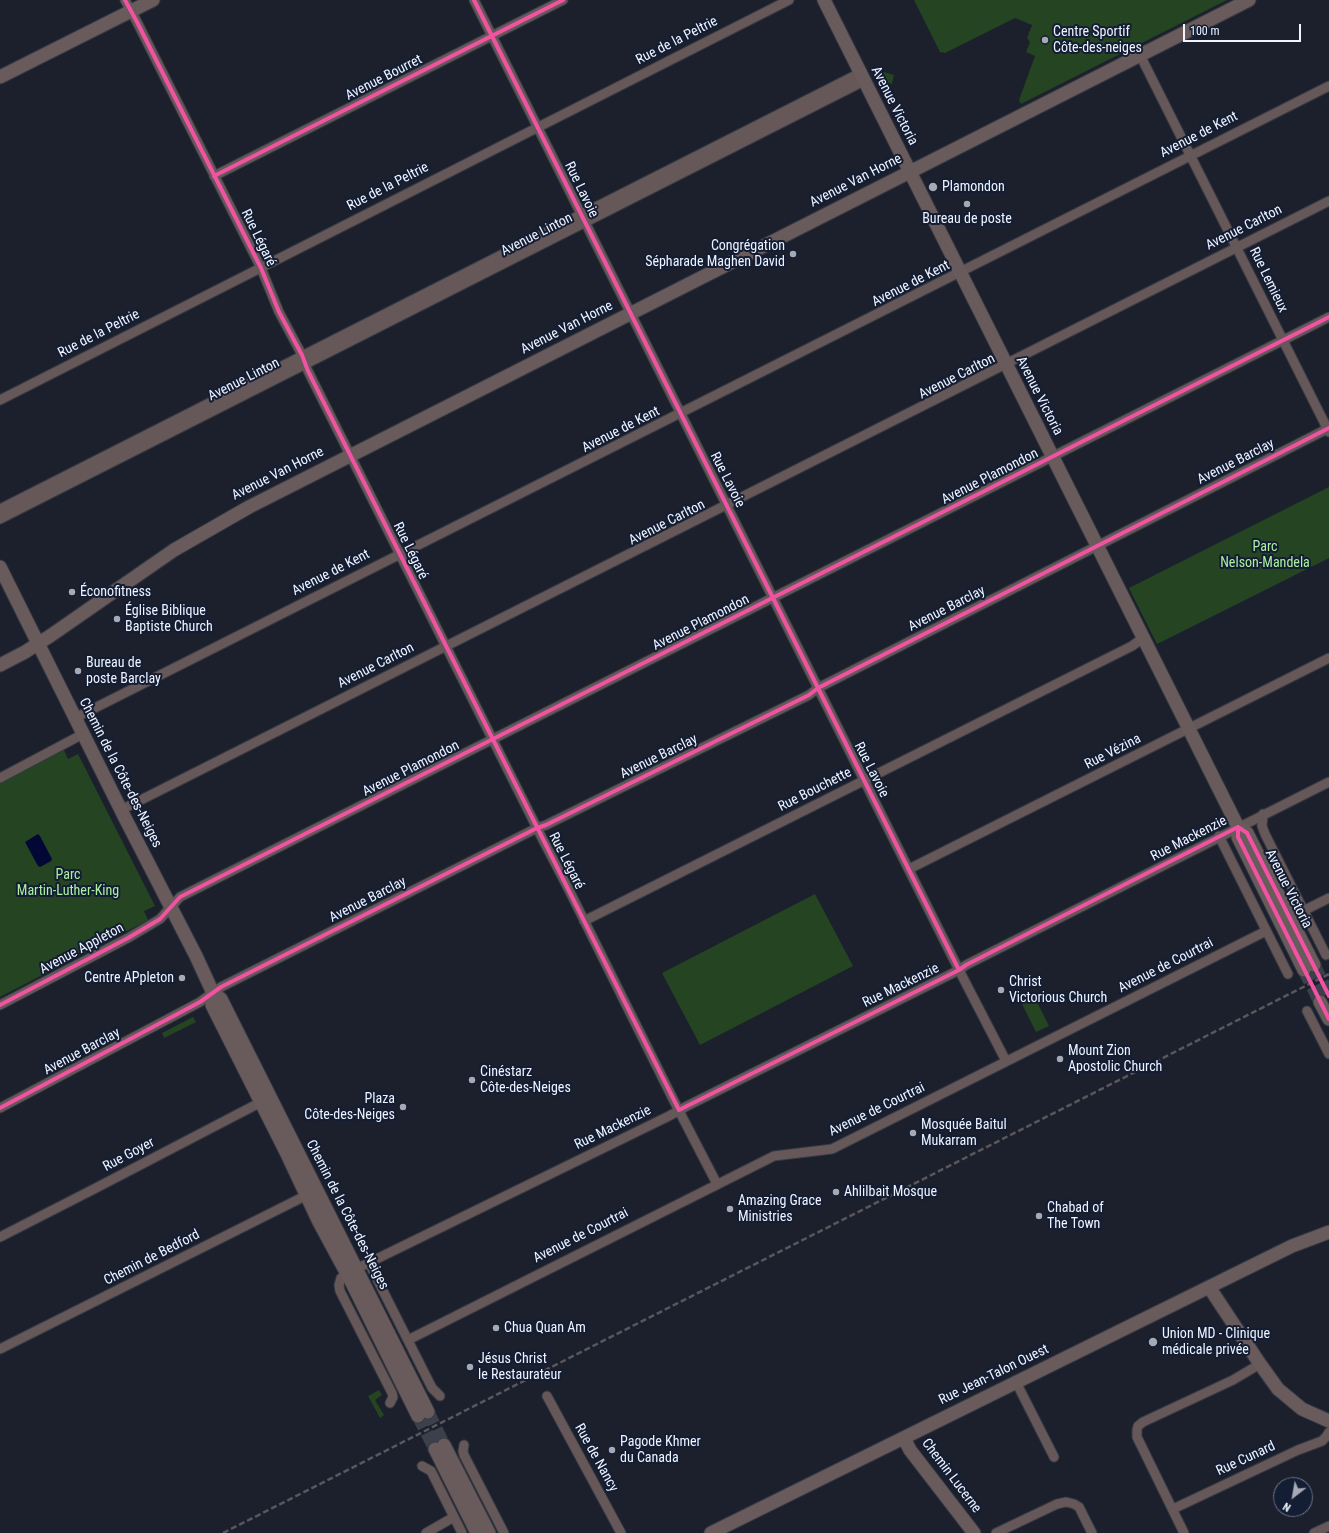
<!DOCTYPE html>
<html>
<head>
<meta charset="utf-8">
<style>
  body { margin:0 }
  #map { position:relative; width:1329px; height:1533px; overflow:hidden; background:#1b202c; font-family:"Roboto Condensed",sans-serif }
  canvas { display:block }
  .north { position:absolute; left:1273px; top:1477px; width:40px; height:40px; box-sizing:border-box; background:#131d34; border:1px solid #6b7385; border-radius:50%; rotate:211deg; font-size:11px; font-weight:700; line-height:16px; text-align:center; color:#eff4fe }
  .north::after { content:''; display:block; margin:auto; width:14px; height:18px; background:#a5aab4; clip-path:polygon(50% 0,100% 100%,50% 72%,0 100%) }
  .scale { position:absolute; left:1183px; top:24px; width:118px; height:18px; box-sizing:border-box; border:2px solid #eff4fe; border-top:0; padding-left:5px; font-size:12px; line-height:14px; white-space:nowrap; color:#eff4fe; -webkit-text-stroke:3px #131d34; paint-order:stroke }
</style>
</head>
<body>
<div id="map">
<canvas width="1329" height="1533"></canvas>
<div class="north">N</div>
<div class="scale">100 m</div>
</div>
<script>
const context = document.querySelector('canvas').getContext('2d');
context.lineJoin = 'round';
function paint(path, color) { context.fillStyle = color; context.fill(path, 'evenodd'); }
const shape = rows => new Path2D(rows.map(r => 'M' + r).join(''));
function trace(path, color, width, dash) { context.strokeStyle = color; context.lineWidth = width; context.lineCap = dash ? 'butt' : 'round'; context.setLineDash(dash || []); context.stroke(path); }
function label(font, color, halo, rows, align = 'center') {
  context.font = font + ' "Roboto Condensed",sans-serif'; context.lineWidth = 4; context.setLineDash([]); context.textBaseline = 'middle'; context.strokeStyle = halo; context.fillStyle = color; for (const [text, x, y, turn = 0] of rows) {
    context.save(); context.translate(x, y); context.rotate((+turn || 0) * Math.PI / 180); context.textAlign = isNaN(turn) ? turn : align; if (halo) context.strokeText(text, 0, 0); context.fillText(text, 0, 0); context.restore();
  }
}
paint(shape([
  [914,0,1227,0,1021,104,1019,100,1035,56,1026,52,1030,42,1027,38,1032,25,1015,18,945,53,940,52],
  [877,70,894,75,892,84,879,81,876,75],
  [1329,487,1329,558,1157,644,1129,588],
  [64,750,68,759,78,754,155,906,144,911,148,920,0,997,0,783],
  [815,894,853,966,700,1045,662,973],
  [1035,998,1049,1026,1036,1032,1022,1004],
  [193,1017,196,1022,164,1038,162,1033],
  [379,1390,382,1395,375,1400,384,1415,380,1418,368,1396]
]), '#254422');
paint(shape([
  [38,834,40,836,52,859,51,861,40,867,38,866,25,842]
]), '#030736');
trace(shape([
  [1314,965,1329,996],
  [1304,970,1320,1002],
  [428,1412,444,1445],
  [418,1416,435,1449]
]), '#3b404c', 13, [13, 6]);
const street = shape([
  [125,0,137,22,261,268,279,312,302,355,308,371,543,840,568,888,675,1103,717,1184],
  [474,0,959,970,1006,1061],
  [1140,55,1329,432],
  [214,176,563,0],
  [0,400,789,0],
  [0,509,860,73],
  [0,519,864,81],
  [75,718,1329,86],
  [0,778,83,734],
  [121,810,1329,201],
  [1263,814,1262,826,1265,834,1326,955],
  [1219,836,1288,974],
  [909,869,1329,658],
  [1303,911,1329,898],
  [584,921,1132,646,1143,638],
  [0,1005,128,938,160,919,180,897,1329,317],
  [1307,1011,1329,1054],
  [0,1108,200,1002,221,987,537,828,546,825,809,695,818,688,1329,428],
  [0,1237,94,1189,265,1100],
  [369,1263,432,1388,440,1396],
  [356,1269,669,1116,687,1106,959,970,966,965,1329,782],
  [347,1274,341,1278,339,1285,340,1291,392,1393,393,1397,390,1403],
  [408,1340,774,1156,832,1149,1266,931],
  [0,1349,311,1193],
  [1016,1382,1054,1457],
  [547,1396,621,1533],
  [464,1445,463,1451,464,1455,504,1533],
  [422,1466,431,1471,462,1533],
  [1173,1509,1298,1450,1322,1441,1326,1437,1329,1432],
  [426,1533,454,1517],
  [996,1533,1057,1504,1066,1502,1074,1504,1079,1507,1092,1533],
  [1184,1533,1137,1437,1137,1430,1138,1426,1143,1422,1233,1380,1260,1364],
  [1314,1533,1329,1526]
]);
const secondary = shape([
  [824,0,1231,813,1238,827,1247,833,1248,835,1314,965],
  [0,77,153,0],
  [0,567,124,816,196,956,213,993,212,1005,287,1154,319,1222,353,1285,418,1416],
  [0,665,25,652,50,636,174,550,249,507,1249,0],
  [1238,827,1238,837,1304,970],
  [213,993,221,999,428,1412],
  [1320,1002,1329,1019],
  [1209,1287,1260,1364,1278,1389,1302,1409,1329,1421],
  [904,1438,910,1450,974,1533],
  [444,1445,489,1533],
  [435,1449,477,1533],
  [711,1533,1292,1246,1329,1232]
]);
trace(street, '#363a43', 11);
trace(secondary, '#363a43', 15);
trace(street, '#665758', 9);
trace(secondary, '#695a5c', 13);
trace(shape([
  [223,1533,1329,974]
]), '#5a565c', 2.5, [6, 3]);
trace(shape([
  [125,0,137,22,261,268,279,312,302,355,308,371,679,1110,959,970,966,965,1238,827],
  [474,0,959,970],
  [214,176,563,0],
  [1238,827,1238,837,1329,1019],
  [1238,827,1247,833,1248,835,1329,996],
  [0,1005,128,938,160,919,180,897,1329,317],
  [0,1108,200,1002,221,987,537,828,546,825,809,695,818,688,1329,428]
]), '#f153a3', 4);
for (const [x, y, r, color] of [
  [1045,40,4,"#a5aab4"],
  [933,187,5,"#a5aab4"],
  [967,204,4,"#a5aab4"],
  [793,254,4,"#a5aab4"],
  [72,592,4,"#a5aab4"],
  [117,619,4,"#a5aab4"],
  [78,671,4,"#a5aab4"],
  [182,978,4,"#a5aab4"],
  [1001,990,4,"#a5aab4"],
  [1060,1059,4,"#a5aab4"],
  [472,1080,4,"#a5aab4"],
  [403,1107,4,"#a5aab4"],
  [913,1133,4,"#a5aab4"],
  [836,1192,4,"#a5aab4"],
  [730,1209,4,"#a5aab4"],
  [1039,1216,4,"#a5aab4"],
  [496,1328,4,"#a5aab4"],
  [1153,1342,5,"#a5aab4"],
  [470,1367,4,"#a5aab4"],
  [612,1450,4,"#a5aab4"]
]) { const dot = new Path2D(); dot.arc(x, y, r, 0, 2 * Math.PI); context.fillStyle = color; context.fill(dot); trace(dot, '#131d34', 1.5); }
label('14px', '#eff4fe', '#131d34', [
  ["Centre Sportif",1053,32],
  ["Côte-des-neiges",1053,48],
  ["Plamondon",942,187],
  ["Bureau de poste",967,219,"center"],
  ["Congrégation",785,246,"right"],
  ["Sépharade Maghen David",785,262,"right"],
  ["Éconofitness",80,592],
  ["Église Biblique",125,611],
  ["Baptiste Church",125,627],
  ["Bureau de",86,663],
  ["poste Barclay",86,679],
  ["Centre APpleton",174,978,"right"],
  ["Christ",1009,982],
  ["Victorious Church",1009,998],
  ["Mount Zion",1068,1051],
  ["Apostolic Church",1068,1067],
  ["Cinéstarz",480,1072],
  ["Côte-des-Neiges",480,1088],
  ["Plaza",395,1099,"right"],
  ["Côte-des-Neiges",395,1115,"right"],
  ["Mosquée Baitul",921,1125],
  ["Mukarram",921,1141],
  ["Ahlilbait Mosque",844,1192],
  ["Amazing Grace",738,1201],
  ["Ministries",738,1217],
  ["Chabad of",1047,1208],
  ["The Town",1047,1224],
  ["Chua Quan Am",504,1328],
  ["Union MD - Clinique",1162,1334],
  ["médicale privée",1162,1350],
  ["Jésus Christ",478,1359],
  ["le Restaurateur",478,1375],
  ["Pagode Khmer",620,1442],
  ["du Canada",620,1458]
], 'left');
label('14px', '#eff4fe', '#131d34', [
  ["Rue de la Peltrie",677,41,-27],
  ["Avenue Bourret",384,78,-27],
  ["Avenue Victoria",894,106,63],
  ["Avenue de Kent",1199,135,-27],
  ["Avenue Van Horne",856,181,-27],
  ["Rue de la Peltrie",388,187,-27],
  ["Rue Lavoie",581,190,64],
  ["Avenue Carlton",1244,228,-27],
  ["Avenue Linton",537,235,-27],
  ["Rue Légaré",258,238,64],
  ["Rue Lemieux",1268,280,64],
  ["Avenue de Kent",911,284,-27],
  ["Avenue Van Horne",567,328,-27],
  ["Rue de la Peltrie",99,334,-27],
  ["Avenue Carlton",957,377,-27],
  ["Avenue Linton",244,380,-27],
  ["Avenue Victoria",1039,396,63],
  ["Avenue de Kent",621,430,-27],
  ["Avenue Barclay",1236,462,-27],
  ["Avenue Van Horne",278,474,-27],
  ["Avenue Plamondon",990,477,-27],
  ["Rue Lavoie",727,480,63],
  ["Avenue Carlton",667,523,-27],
  ["Rue Légaré",410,551,64],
  ["Avenue de Kent",331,573,-27],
  ["Avenue Barclay",947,609,-27],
  ["Avenue Plamondon",701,623,-27],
  ["Avenue Carlton",376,666,-27],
  ["Rue Vézina",1113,752,-27],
  ["Avenue Barclay",659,757,-26],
  ["Avenue Plamondon",411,769,-27],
  ["Rue Lavoie",871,770,63],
  ["Chemin de la Côte-des-Neiges",120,773,63],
  ["Rue Bouchette",815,790,-27],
  ["Rue Mackenzie",1189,839,-27],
  ["Rue Légaré",566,861,63],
  ["Avenue Victoria",1288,889,63],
  ["Avenue Barclay",368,900,-27],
  ["Avenue Appleton",82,949,-28],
  ["Avenue de Courtrai",1166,966,-27],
  ["Rue Mackenzie",901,986,-26],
  ["Avenue Barclay",82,1052,-28],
  ["Avenue de Courtrai",877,1110,-26],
  ["Rue Mackenzie",613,1128,-26],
  ["Rue Goyer",129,1155,-28],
  ["Chemin de la Côte-des-Neiges",347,1215,63],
  ["Avenue de Courtrai",581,1236,-27],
  ["Chemin de Bedford",152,1258,-27],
  ["Rue Jean-Talon Ouest",994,1375,-26],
  ["Rue de Nancy",596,1458,61],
  ["Rue Cunard",1246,1459,-25],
  ["Chemin Lucerne",951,1476,53]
]);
label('14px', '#acf0a0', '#131d34', [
  ["Parc",1265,547],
  ["Nelson-Mandela",1265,563],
  ["Parc",68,875],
  ["Martin-Luther-King",68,891]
]);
</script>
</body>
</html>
